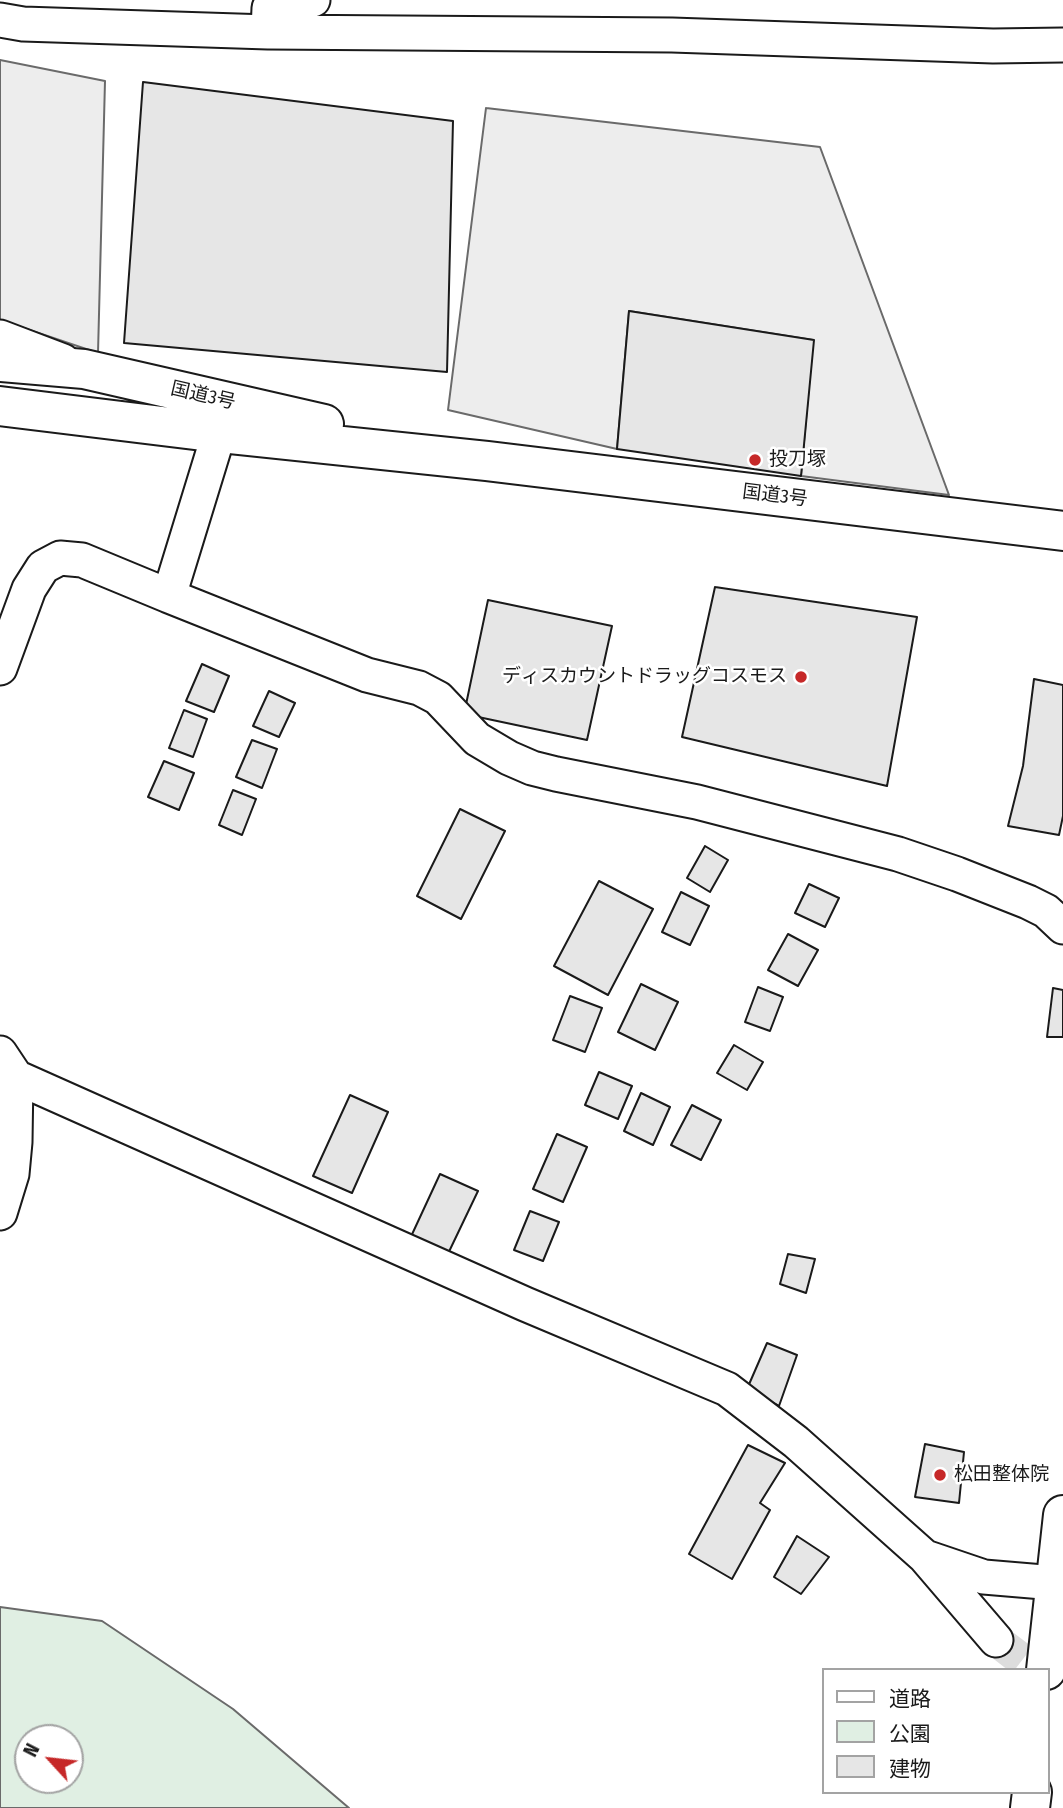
<!DOCTYPE html>
<html>
<head>
<meta charset="utf-8">
<style>
  body { margin:0 }
  #map { position:relative; width:1063px; height:1808px; overflow:hidden; background:#fff; font-family:"Fira Sans Condensed","Noto Sans JP",sans-serif }
  canvas { display:block }
  .legend { position:absolute; left:822px; top:1668px; width:228px; height:126px; box-sizing:border-box; background:#fff; border:2px solid #a3a3a3; margin:0; padding:9px 12px; list-style:none; font-size:21px; color:#1a1a1a }
  .legend li { display:flex; align-items:center; gap:14px; height:35px }
  .legend b { width:35px; border:2px solid #a3a3a3 }
  .north { position:absolute; left:14px; top:1724px; width:70px; height:70px; box-sizing:border-box; background:#fff; border:2px solid #a3a3a3; border-radius:50%; rotate:297deg; font-size:19px; font-weight:700; line-height:28px; text-align:center; color:#1a1a1a }
  .north::after { content:''; display:block; margin:auto; width:24px; height:32px; background:#c62828; clip-path:polygon(50% 0,100% 100%,50% 72%,0 100%) }
</style>
</head>
<body>
<div id="map">
<canvas width="1063" height="1808"></canvas>
<ul class="legend">
<li><b style="height:9px;background:#fff"></b>道路</li>
<li><b style="height:19px;background:#e0efe3"></b>公園</li>
<li><b style="height:19px;background:#e6e6e6"></b>建物</li>
</ul>
<div class="north">N</div>
</div>
<script>
const context = document.querySelector('canvas').getContext('2d');
context.lineJoin = 'round';
function paint(path, color) { context.fillStyle = color; context.fill(path, 'evenodd'); }
const shape = rows => new Path2D(rows.map(r => 'M' + r).join(''));
function trace(path, color, width, dash) { context.strokeStyle = color; context.lineWidth = width; context.lineCap = dash ? 'butt' : 'round'; context.setLineDash(dash || []); context.stroke(path); }
function label(font, color, halo, rows, align = 'center') {
  context.font = font + ' "Fira Sans Condensed","Noto Sans JP",sans-serif'; context.lineWidth = 5; context.setLineDash([]); context.textBaseline = 'middle'; context.strokeStyle = halo; context.fillStyle = color; for (const [text, x, y, turn = 0] of rows) {
    context.save(); context.translate(x, y); context.rotate((+turn || 0) * Math.PI / 180); context.textAlign = isNaN(turn) ? turn : align; if (halo) context.strokeText(text, 0, 0); context.fillText(text, 0, 0); context.restore();
  }
}
const green = shape([
  [0,1607,102,1621,233,1709,349,1808,0,1808,0,1607],
  [28,1738,70,1738,70,1780,28,1780,28,1738]
]);
paint(green, '#e0efe3');
trace(green, '#6a6a6a', 2);
const parking = shape([
  [0,60,105,81,98,353,0,320,0,60],
  [486,108,820,147,949,495,801,476,813,340,629,311,617,449,448,410,486,108]
]);
paint(parking, '#ededed');
trace(parking, '#6a6a6a', 2);
const building = shape([
  [143,82,453,121,447,372,124,343,143,82],
  [629,311,814,340,801,476,617,449,629,311],
  [715,587,917,617,887,786,682,737,715,587],
  [488,600,612,626,587,740,464,714,488,600],
  [202,664,229,676,214,712,186,701,202,664],
  [1034,679,1063,685,1063,816,1059,835,1008,826,1023,766,1034,679],
  [269,691,295,703,279,737,253,726,269,691],
  [184,710,207,719,193,757,169,748,184,710],
  [252,740,277,749,262,788,236,777,252,740],
  [164,761,194,773,179,810,148,797,164,761],
  [233,790,256,799,242,835,219,825,233,790],
  [460,809,505,831,461,919,417,896,460,809],
  [705,846,728,860,710,892,687,878,705,846],
  [599,881,653,909,608,995,554,966,599,881],
  [809,884,839,898,825,927,795,913,809,884],
  [681,892,709,906,690,945,662,932,681,892],
  [788,934,818,950,798,986,768,970,788,934],
  [641,984,678,1002,655,1050,618,1032,641,984],
  [758,987,783,997,770,1031,745,1022,758,987],
  [1053,988,1063,990,1063,1037,1047,1037,1053,988],
  [570,996,602,1008,585,1052,553,1040,570,996],
  [734,1045,763,1062,747,1090,717,1073,734,1045],
  [599,1072,632,1086,618,1119,585,1105,599,1072],
  [641,1093,670,1107,653,1145,624,1131,641,1093],
  [350,1095,388,1112,352,1193,313,1176,350,1095],
  [692,1105,721,1120,701,1160,671,1145,692,1105],
  [557,1134,587,1147,563,1202,533,1189,557,1134],
  [440,1174,478,1191,445,1260,408,1243,440,1174],
  [530,1211,559,1222,543,1261,514,1250,530,1211],
  [788,1254,815,1259,806,1293,780,1284,788,1254],
  [767,1343,797,1355,779,1406,747,1389,767,1343],
  [925,1444,964,1452,959,1503,915,1497,925,1444],
  [748,1445,785,1463,760,1503,770,1510,732,1579,689,1554,748,1445],
  [797,1536,829,1557,801,1594,774,1577,797,1536]
]);
paint(building, '#e6e6e6');
trace(building, '#1a1a1a', 2);
trace(shape([
  [996,1640,1035,1670]
]), '#ddd', 33, [33, 17]);
const minor = shape([
  [0,20,23,24,268,32,672,35,993,46,1063,45],
  [268,32,269,8,313,0],
  [0,337,63,361],
  [169,596,367,675,419,688,438,698,477,739,509,758,532,768,556,774,697,802,898,854,957,874,1028,902,1046,911,1063,927],
  [0,668,29,589,43,567,60,558,82,560,169,596,219,433],
  [0,1053,16,1077,525,1304,727,1389,796,1442,925,1557,996,1640],
  [0,1213,12,1174,15,1142,16,1077],
  [925,1557,984,1577,1055,1583,1063,1585]
]);
const major = shape([
  [1046,1670,1063,1515],
  [1030,1808,1032,1792]
]);
const highway = shape([
  [0,362,84,369,324,424],
  [0,406,219,433,487,461,1063,531]
]);
trace(minor, '#1a1a1a', 37);
trace(major, '#1a1a1a', 42);
trace(highway, '#1a1a1a', 42);
trace(minor, '#fff', 33);
trace(major, '#fff', 38);
trace(highway, '#fff', 38);
for (const [x, y, r, color] of [
  [755,460,7,"#c62828"],
  [801,677,7,"#c62828"],
  [940,1475,7,"#c62828"]
]) { const dot = new Path2D(); dot.arc(x, y, r, 0, 2 * Math.PI); context.fillStyle = color; context.fill(dot); trace(dot, '#fff', 2.5); }
label('19px', '#1a1a1a', '#fff', [
  ["国道3号",203,396,13],
  ["国道3号",775,496,7]
]);
label('19px', '#1a1a1a', '#fff', [
  ["投刀塚",769,460],
  ["ディスカウントドラッグコスモス",787,677,"right"],
  ["松田整体院",954,1475]
], 'left');
</script>
</body>
</html>
